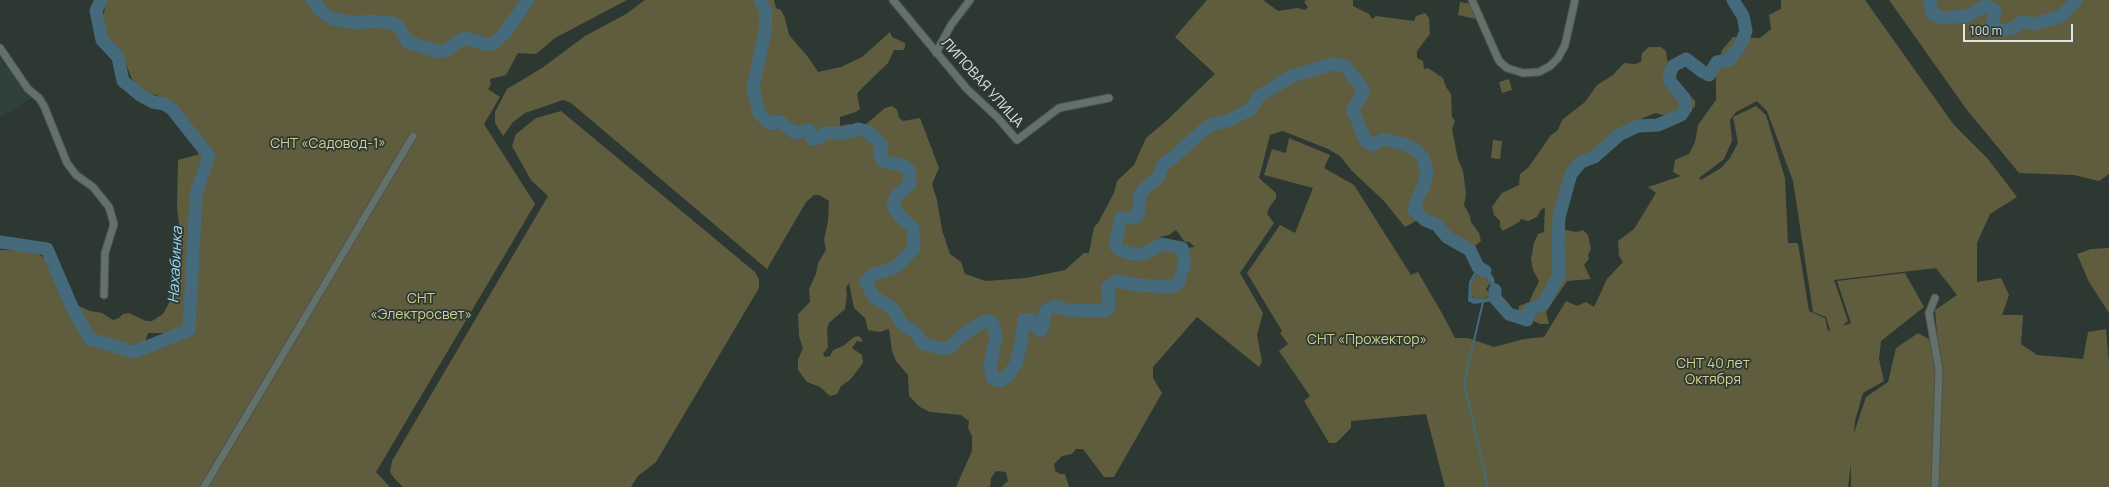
<!DOCTYPE html>
<html>
<head>
<meta charset="utf-8">
<style>
  body { margin:0 }
  #map { position:relative; width:2109px; height:487px; overflow:hidden; background:#2d3833; font-family:Manrope,sans-serif }
  canvas { display:block }
  .scale { position:absolute; left:1963px; top:24px; width:110px; height:18px; box-sizing:border-box; border:2px solid #dfe6e3; border-top:0; padding-left:5px; font-size:12px; line-height:14px; white-space:nowrap; color:#dfe6e3; -webkit-text-stroke:3px #2d3833; paint-order:stroke }
</style>
</head>
<body>
<div id="map">
<canvas width="2109" height="487"></canvas>
<div class="scale">100 m</div>
</div>
<script>
const context = document.querySelector('canvas').getContext('2d');
context.lineJoin = 'round';
function paint(path, color) { context.fillStyle = color; context.fill(path, 'evenodd'); }
const shape = rows => new Path2D(rows.map(r => 'M' + r).join(''));
function trace(path, color, width, dash) { context.strokeStyle = color; context.lineWidth = width; context.lineCap = dash ? 'butt' : 'round'; context.setLineDash(dash || []); context.stroke(path); }
function label(font, color, halo, rows, align = 'center') {
  context.font = font + ' Manrope,sans-serif'; context.lineWidth = 3.5; context.setLineDash([]); context.textBaseline = 'middle'; context.strokeStyle = halo; context.fillStyle = color; for (const [text, x, y, turn = 0] of rows) {
    context.save(); context.translate(x, y); context.rotate((+turn || 0) * Math.PI / 180); context.textAlign = isNaN(turn) ? turn : align; if (halo) context.strokeText(text, 0, 0); context.fillText(text, 0, 0); context.restore();
  }
}
paint(shape([
  [0,59,32,98,0,117]
]), '#2f423a');
paint(shape([
  [107,0,627,0,555,38,536,54,518,53,506,75,490,79,491,85,488,89,500,97,484,124,535,204,376,472,390,487,0,487,0,250,35,251,45,259,86,341,136,354,182,339,194,330,194,293,191,282,195,220,190,217,185,326,174,333,148,333,144,345,138,346,106,339,99,339,88,331,74,304,90,311,102,313,113,320,119,318,123,314,129,313,146,321,152,321,163,314,169,303,169,285,180,233,177,207,178,160,211,151,178,109,161,97,142,90,132,79,123,57,99,32],
  [645,0,774,0,776,8,781,10,785,18,789,35,808,57,818,72,841,67,862,57,890,32,892,37,905,43,905,47,903,50,894,50,888,63,859,91,857,94,860,109,856,112,840,117,840,126,849,124,853,127,865,125,885,108,892,106,897,110,899,118,903,121,920,118,939,168,932,184,937,200,942,230,950,254,961,262,965,274,986,281,1026,278,1065,270,1084,253,1089,253,1094,227,1098,223,1114,193,1117,181,1134,165,1146,138,1165,122,1215,74,1175,37,1207,0,1263,0,1278,11,1297,8,1305,10,1308,7,1304,2,1306,0,1353,0,1353,6,1369,14,1372,19,1376,16,1414,21,1416,16,1425,13,1429,18,1430,34,1417,51,1417,58,1423,61,1424,69,1428,68,1443,78,1446,87,1451,94,1452,117,1455,121,1452,129,1458,159,1463,171,1466,194,1464,205,1470,216,1471,222,1479,233,1481,241,1475,246,1464,243,1446,235,1443,223,1425,216,1405,227,1384,201,1352,171,1340,156,1328,149,1288,133,1282,131,1270,135,1259,178,1276,193,1276,198,1269,208,1267,214,1274,223,1240,273,1263,313,1257,335,1262,362,1259,367,1197,317,1153,367,1153,378,1162,393,1114,477,1104,477,1083,449,1076,449,1072,454,1062,456,1054,464,1055,471,1060,474,1065,474,1069,487,1001,487,1008,481,1006,472,996,471,991,478,990,487,956,487,972,451,972,436,968,428,969,421,961,415,930,412,920,407,909,396,908,375,896,361,892,351,889,329,880,332,868,330,865,318,854,308,849,283,846,288,847,295,845,309,829,323,827,329,828,347,823,354,825,357,830,356,833,350,843,346,854,337,859,336,862,339,862,342,857,341,852,348,862,355,863,363,850,380,841,386,837,394,830,396,820,387,807,382,798,370,798,360,803,348,799,336,798,314,810,302,809,289,816,274,818,263,826,250,824,240,828,221,829,201,819,195,814,195,806,202,767,269,571,103,563,100,525,113,513,122,503,136,495,123,495,112,507,89,542,68,585,36,626,14],
  [1176,230,1185,242,1189,242,1195,247,1187,248,1184,252,1179,247,1166,247,1158,249,1156,242,1160,237,1169,235],
  [1781,0,1865,0,1954,125,1988,159,2017,197,1990,214,1977,243,1977,282,2001,278,2009,295,2002,315,2023,315,2021,344,2037,355,2083,359,2088,332,2106,329,2109,364,2109,487,1851,487,1851,464,1848,487,1445,487,1426,414,1351,421,1351,428,1336,443,1329,443,1304,401,1310,396,1279,351,1288,344,1280,333,1282,331,1247,273,1280,225,1295,233,1313,188,1264,175,1272,149,1286,153,1289,138,1330,155,1324,168,1354,185,1411,275,1418,272,1443,315,1455,338,1468,338,1494,347,1524,339,1544,337,1566,301,1577,306,1586,302,1594,307,1607,279,1623,262,1619,256,1618,241,1634,229,1656,193,1648,187,1681,176,1673,172,1675,160,1689,154,1695,142,1698,125,1716,100,1716,72,1722,50,1733,37,1760,38,1771,29,1769,15,1781,9],
  [1757,101,1767,111,1793,181,1813,312,1826,317,1830,330,1828,331,1825,318,1809,311,1798,243,1788,243,1785,178,1766,115,1756,106,1733,117,1738,143,1730,158,1721,168,1701,180,1699,178,1724,159,1732,141,1730,120,1736,112],
  [1936,268,1957,295,1935,310,1937,334,1934,342,1918,333,1896,348,1888,382,1866,397,1854,433,1855,421,1863,393,1884,381,1879,359,1881,341,1924,307,1905,273,1837,281,1851,323,1842,326,1848,321,1834,280],
  [1889,0,2109,0,2109,174,2099,181,2074,175,2019,173,1967,110],
  [1460,2,1471,4,1476,19,1458,15],
  [1649,47,1661,47,1666,51,1669,72,1664,77,1664,83,1679,92,1687,92,1695,101,1695,107,1669,117,1656,113,1645,117,1615,135,1604,146,1600,161,1596,163,1584,158,1579,164,1563,200,1558,204,1566,215,1563,220,1556,220,1556,225,1561,229,1576,232,1583,230,1588,235,1591,249,1588,255,1589,259,1584,265,1591,279,1567,281,1546,312,1549,324,1540,324,1521,315,1518,311,1519,306,1529,302,1539,281,1533,270,1531,259,1534,243,1538,234,1544,232,1545,207,1540,211,1537,217,1528,221,1521,219,1519,222,1503,231,1500,227,1500,221,1494,215,1492,207,1502,193,1519,185,1520,174,1528,168,1551,135,1558,130,1562,120,1585,102,1597,85,1613,75,1624,63,1635,64,1641,62,1642,53],
  [1509,79,1512,90,1502,93,1499,82],
  [561,111,755,272,759,280,759,288,656,462,638,476,631,487,403,487,394,478,390,472,392,461,548,196,531,180,512,146,516,134,536,118],
  [1493,140,1502,141,1500,159,1491,158],
  [2109,248,2109,313,2089,282,2077,254,2091,249],
  [1479,271,1485,274,1485,276,1490,284,1486,289,1490,295,1483,299,1474,298,1470,292,1471,284]
]), '#5f5d3e');
paint(shape([
  [1425,216,1438,219,1443,223,1443,233,1441,234,1435,231,1433,225,1425,220],
  [1474,261,1488,270,1494,278,1497,297,1499,300,1500,305,1493,301,1474,304,1468,301,1469,282,1475,271,1473,267],
  [1478,272,1485,274,1485,276,1493,289,1494,295,1492,297,1488,297,1483,299,1473,298,1471,292,1471,284]
]), '#446a7c');
trace(shape([
  [1483,302,1464,383,1488,487]
]), '#446a7c', 2);
trace(shape([
  [312,0,323,13,333,19,357,23,369,21,392,23,399,27,408,42,438,52,449,49,457,42,466,38,484,44,493,44,505,33,528,0],
  [760,0,766,11,765,31,753,88,759,113,769,123,780,122,795,133,809,130,812,139,819,138,824,133,846,133,858,129,869,132,882,146,880,155,883,161,904,166,909,170,910,184,897,195,893,206,900,216,913,228,914,248,896,267,872,275,866,281,868,286,874,297,893,309,902,324,916,333,922,343,939,348,949,348,965,333,983,322,989,321,993,324,996,337,990,367,993,379,998,381,1002,380,1009,374,1016,364,1021,343,1024,320,1031,320,1040,331,1043,327,1045,311,1055,306,1068,310,1105,311,1109,307,1108,287,1117,281,1139,285,1168,287,1174,286,1179,282,1185,262,1182,248,1162,244,1144,254,1131,254,1120,250,1115,245,1121,218,1135,217,1138,215,1140,195,1144,189,1158,178,1163,165,1175,156,1201,132,1213,124,1228,121,1251,109,1259,96,1292,76,1333,64,1345,66,1363,89,1363,92,1353,110,1365,140,1372,145,1384,139,1403,144,1413,148,1422,156,1427,170,1424,186,1418,197,1414,210,1425,220,1437,225,1447,237,1470,250,1478,267,1485,271],
  [1930,0,1932,14,1943,18,1967,16,1985,6,1995,10,1992,24,1999,31,2014,28,2022,22,2034,24,2062,16,2076,0],
  [0,242,47,249,72,307,90,339,134,352,189,330,196,194,209,156,172,109,164,104,153,102,140,95,123,81,118,57,102,40,96,11,101,0],
  [1495,290,1495,298,1509,314,1527,320,1530,310,1544,303,1559,275,1558,243,1559,217,1571,174,1581,162,1594,157,1619,135,1638,126,1658,125,1681,115,1686,108,1684,98,1669,80,1670,73,1673,66,1686,59,1703,72,1709,75,1717,62,1729,60,1740,46,1746,31,1743,16,1733,0]
]), '#446a7c', 13);
const minor = shape([
  [893,0,967,89,998,118,1017,140,1059,108,1109,98],
  [1472,0,1499,61,1507,68,1523,73,1539,72,1550,66,1558,58,1565,45,1575,0],
  [0,48,28,89,39,98,44,106,67,163,76,175,93,187,109,207,114,224,105,253,104,295],
  [936,53,951,25,970,0],
  [1935,298,1929,313,1939,370,1935,487],
  [204,487,413,136]
]);
trace(minor, '#4a534f', 9);
trace(minor, '#64716b', 7);
label('14px', '#dfe6e3', '#2d3833', [
  ["ЛИПОВАЯ УЛИЦА",982,83,48]
]);
label('14px', '#d3cf90', '#2d3833', [
  ["СНТ «Садовод-1»",328,144],
  ["СНТ",421,299],
  ["«Электросвет»",421,315],
  ["СНТ «Прожектор»",1367,340],
  ["СНТ 40 лет",1713,364],
  ["Октября",1713,380]
]);
label('italic 15px', '#97dbfc', '#2d3833', [
  ["Нахабинка",176,265,-87]
]);
</script>
</body>
</html>
